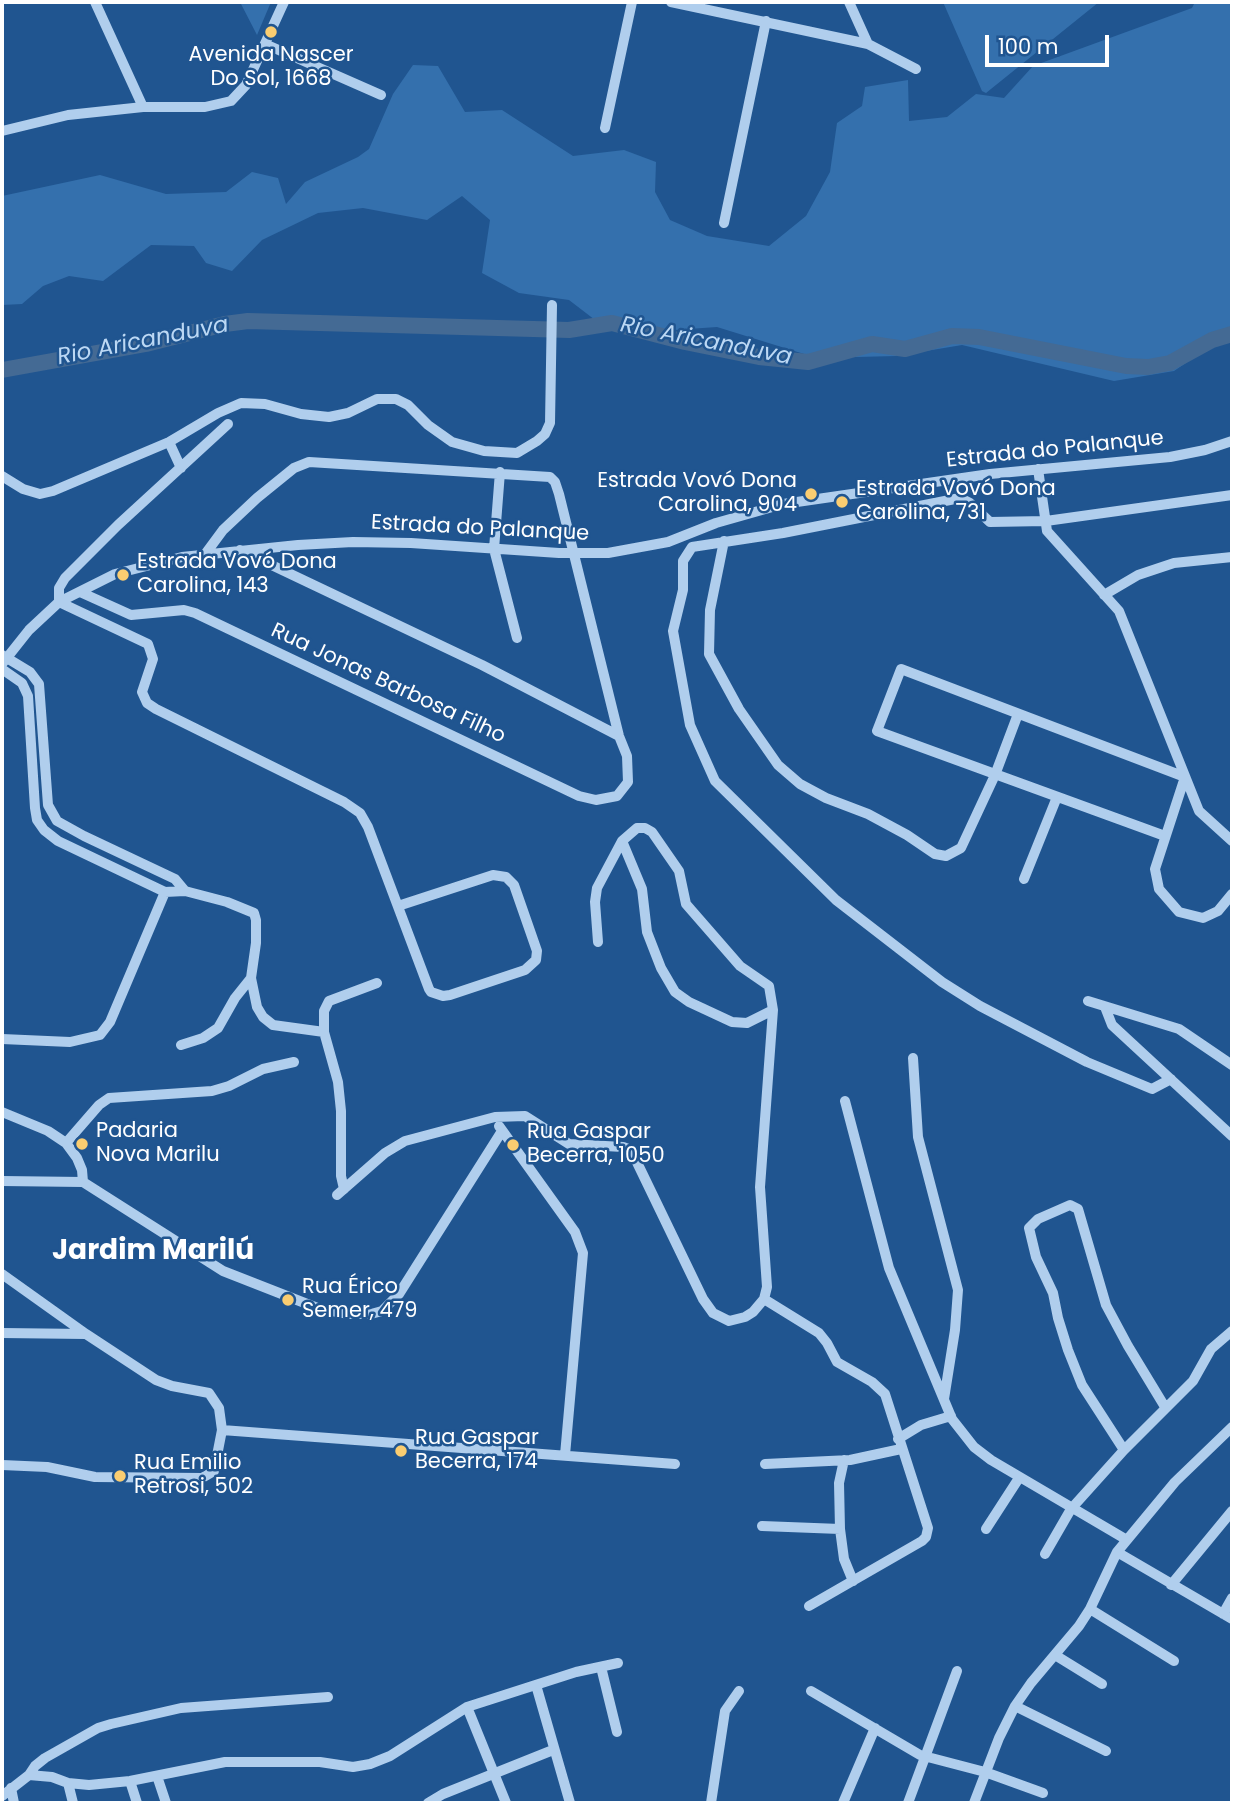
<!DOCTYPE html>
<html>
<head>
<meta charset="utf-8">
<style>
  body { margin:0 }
  #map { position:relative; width:1234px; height:1805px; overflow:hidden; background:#205590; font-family:Poppins,sans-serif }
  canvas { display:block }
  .frame { position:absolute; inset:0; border:4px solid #fff; pointer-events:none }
  .scale { position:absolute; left:985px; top:35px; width:124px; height:32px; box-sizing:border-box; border:4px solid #fff; border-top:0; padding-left:9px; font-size:21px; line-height:24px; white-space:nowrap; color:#fff; -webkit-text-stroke:5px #205590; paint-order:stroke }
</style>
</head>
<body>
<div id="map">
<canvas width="1234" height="1805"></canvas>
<div class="frame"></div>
<div class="scale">100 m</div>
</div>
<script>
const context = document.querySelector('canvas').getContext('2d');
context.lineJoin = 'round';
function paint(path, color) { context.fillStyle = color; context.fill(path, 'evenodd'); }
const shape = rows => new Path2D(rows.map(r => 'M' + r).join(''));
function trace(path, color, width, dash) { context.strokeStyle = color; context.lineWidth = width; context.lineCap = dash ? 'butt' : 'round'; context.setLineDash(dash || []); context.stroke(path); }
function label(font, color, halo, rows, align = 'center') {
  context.font = font + ' Poppins,sans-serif'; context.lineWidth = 5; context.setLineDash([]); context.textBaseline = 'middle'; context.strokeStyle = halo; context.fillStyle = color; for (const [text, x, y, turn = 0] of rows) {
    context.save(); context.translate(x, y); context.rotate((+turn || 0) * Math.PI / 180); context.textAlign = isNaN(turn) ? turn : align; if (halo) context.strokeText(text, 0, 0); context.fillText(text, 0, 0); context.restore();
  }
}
paint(shape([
  [240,2,271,2,257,35],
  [943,2,1099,2,986,93,982,91],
  [1195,2,1232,2,1232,341,1217,342,1174,371,1114,381,962,345,896,356,817,358,717,327,660,331,599,323,569,300,519,293,482,273,490,220,462,196,427,220,363,208,318,213,262,240,232,271,206,263,194,246,151,245,103,281,69,276,43,286,22,304,2,305,2,196,100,175,166,194,226,192,252,172,278,178,286,204,305,182,358,157,369,149,393,94,413,65,438,66,465,112,502,110,573,156,624,150,656,162,655,192,670,220,707,236,769,246,806,216,830,172,837,123,862,106,865,87,908,80,909,121,947,117,976,94,1004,98,1033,66,1192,8]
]), '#3470ad');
trace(shape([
  [2,370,146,344,225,324,248,321,569,330,612,323,685,342,759,357,808,362,872,344,905,349,952,336,979,337,1126,366,1148,367,1170,363,1212,340,1232,334]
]), '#446a94', 16);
trace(shape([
  [95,2,143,107],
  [671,2,868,44,916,69],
  [849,2,868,44],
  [265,44,381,95],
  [605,128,632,2],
  [2,131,68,115,143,107,205,107,231,101,246,85,284,2],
  [724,223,766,21],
  [169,442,181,468],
  [1038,469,1047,531,1119,611,1199,811,1232,841],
  [500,472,494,549,517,638],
  [2,476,23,489,40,494,53,491,169,442,218,413,241,403,265,404,301,414,329,417,348,413,377,399,396,399,408,405,428,425,452,442,484,451,517,453,537,441,545,434,550,423,552,305],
  [724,541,710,610,709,654,739,709,778,765,800,784,826,798,868,814,907,835,935,854,946,856,961,848,995,775,1018,714],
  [240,550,482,665,619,736],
  [80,592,131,615,184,610,195,613,579,796,596,800,617,796,628,782,627,756,619,736,559,494,555,482,550,477,309,462,294,468,257,498,223,530,206,553],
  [1104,595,1138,575,1174,563,1232,557],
  [59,602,148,644,153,659,142,692,147,703,156,709,344,802,360,813,368,827,429,989,431,992,443,996,450,995,525,970,536,960,537,951,529,928,514,885,506,877,493,875,398,906],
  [59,602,59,588,65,578,118,525,228,424],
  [2,655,30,672,39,684,48,805,57,821,84,836,175,879,185,891],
  [2,664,29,630,59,602,115,574,182,557,298,545,353,542,411,543,559,553,608,553,668,542,716,523,783,504,990,474,1170,457,1205,450,1232,441],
  [2,669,22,683,28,696,35,808,37,820,44,830,58,841,165,892,185,891,227,902,254,913,256,920,256,943,251,978,257,1007,263,1017,273,1025,324,1032,338,1082,341,1111,341,1176,344,1189],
  [1165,836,877,731,901,669,1185,777,1155,869,1159,889,1179,912,1203,918,1218,911,1232,894],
  [622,841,642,889,647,932,661,968,675,992,689,1002,732,1022,747,1023,773,1010],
  [1024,879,1057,797],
  [1088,1001,1179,1029,1232,1065],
  [1105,1007,1112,1025,1232,1136],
  [324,1032,324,1011,329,1001,377,983],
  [2,1039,70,1042,100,1035,110,1022,165,892],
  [181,1045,203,1038,218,1028,235,998,251,978],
  [913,1058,918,1137,958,1290,955,1330,944,1399],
  [1171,1079,1152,1089,1087,1062,980,1006,942,982,836,900,715,781,690,725,673,631,683,590,683,561,692,547,783,533,960,498,970,503,990,522,1046,521,1232,495],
  [845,1101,889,1268,952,1419,974,1447,991,1460,1127,1540],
  [2,1112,48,1131,66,1143,77,1158,82,1170,83,1182],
  [499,1126,575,1232,583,1253,565,1455],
  [66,1143,99,1105,109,1098,212,1091,229,1086,263,1069,294,1062],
  [2,1181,83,1182,223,1271,320,1309,349,1314,371,1314,382,1311,399,1294,502,1131],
  [337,1195,385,1153,405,1141,495,1117,525,1116,569,1144,623,1147,631,1150,703,1299,713,1313,729,1321,745,1317,753,1312,764,1299,767,1287,760,1187,773,1010,769,986,740,966,686,904,679,871,652,832,645,828,637,828,622,841,597,888,595,902,598,942],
  [2,1274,86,1334,156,1380,172,1386,209,1393,219,1408,222,1430,214,1471,202,1478,95,1477,47,1467,2,1465],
  [764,1299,819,1333,827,1343,837,1362,872,1382,885,1394,928,1528,926,1537,922,1541,809,1606],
  [2,1333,86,1334],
  [222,1430,675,1464],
  [898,1439,921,1425,951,1416],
  [1124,1450,1082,1385,1068,1350,1058,1318,1053,1293,1036,1257,1029,1228,1038,1219,1070,1205,1078,1209,1106,1305,1128,1346,1165,1407],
  [844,1460,839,1483,840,1529,844,1559,853,1581],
  [765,1464,850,1460,901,1449],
  [762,1526,840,1529],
  [986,1529,1019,1478],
  [1117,1552,1232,1619],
  [1045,1554,1071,1509,1124,1450,1193,1381,1211,1349,1232,1331],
  [1171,1585,1232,1511],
  [1090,1609,1174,1661],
  [1223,1614,1232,1598],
  [1055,1655,1102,1684],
  [601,1667,617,1732],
  [536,1685,570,1803],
  [811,1691,920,1755,985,1772,1043,1793],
  [1015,1706,1106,1751],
  [29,1775,35,1766,45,1758,98,1728,111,1724,181,1708,328,1697],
  [157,1776,166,1803],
  [130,1781,137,1803],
  [68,1783,73,1803],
  [11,1788,14,1803],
  [2,1796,29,1775,52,1777,68,1783,89,1785,130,1781,225,1762,320,1762,353,1767,370,1764,390,1756,467,1707],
  [428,1803,443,1794,553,1750],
  [506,1803,467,1707,576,1672,618,1663],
  [711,1803,725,1711,739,1691],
  [843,1803,875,1728],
  [908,1803,957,1671],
  [974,1803,999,1738,1015,1706,1031,1683,1079,1626,1090,1609,1117,1552,1175,1482,1232,1427]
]), '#b0ceed', 10);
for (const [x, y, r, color] of [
  [271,32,7,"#facd71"],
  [811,494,7,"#facd71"],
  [842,502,7,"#facd71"],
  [123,575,7,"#facd71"],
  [82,1144,7,"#facd71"],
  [513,1145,7,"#facd71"],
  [288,1300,7,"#facd71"],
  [401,1451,7,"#facd71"],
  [120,1476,7,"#facd71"]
]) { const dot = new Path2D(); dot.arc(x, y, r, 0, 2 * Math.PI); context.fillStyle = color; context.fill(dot); trace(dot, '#205590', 2.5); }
label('21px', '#fff', '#205590', [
  ["Avenida Nascer",271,56,"center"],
  ["Do Sol, 1668",271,80,"center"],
  ["Estrada Vovó Dona",797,482,"right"],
  ["Carolina, 904",797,506,"right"],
  ["Estrada Vovó Dona",856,490],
  ["Carolina, 731",856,514],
  ["Estrada Vovó Dona",137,563],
  ["Carolina, 143",137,587],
  ["Padaria",96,1132],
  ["Nova Marilu",96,1156],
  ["Rua Gaspar",527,1133],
  ["Becerra, 1050",527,1157],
  ["Rua Érico",302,1288],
  ["Semer, 479",302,1312],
  ["Rua Gaspar",415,1439],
  ["Becerra, 174",415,1463],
  ["Rua Emilio",134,1464],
  ["Retrosi, 502",134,1488]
], 'left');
label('21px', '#fff', '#205590', [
  ["Estrada do Palanque",1055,450,-6],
  ["Estrada do Palanque",480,529,3],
  ["Rua Jonas Barbosa Filho",388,684,25]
]);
label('italic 23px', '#bcd8f4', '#205590', [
  ["Rio Aricanduva",143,342,-11],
  ["Rio Aricanduva",706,342,11]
]);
label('bold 28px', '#fff', '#205590', [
  ["Jardim Marilú",153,1252]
]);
</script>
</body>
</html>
